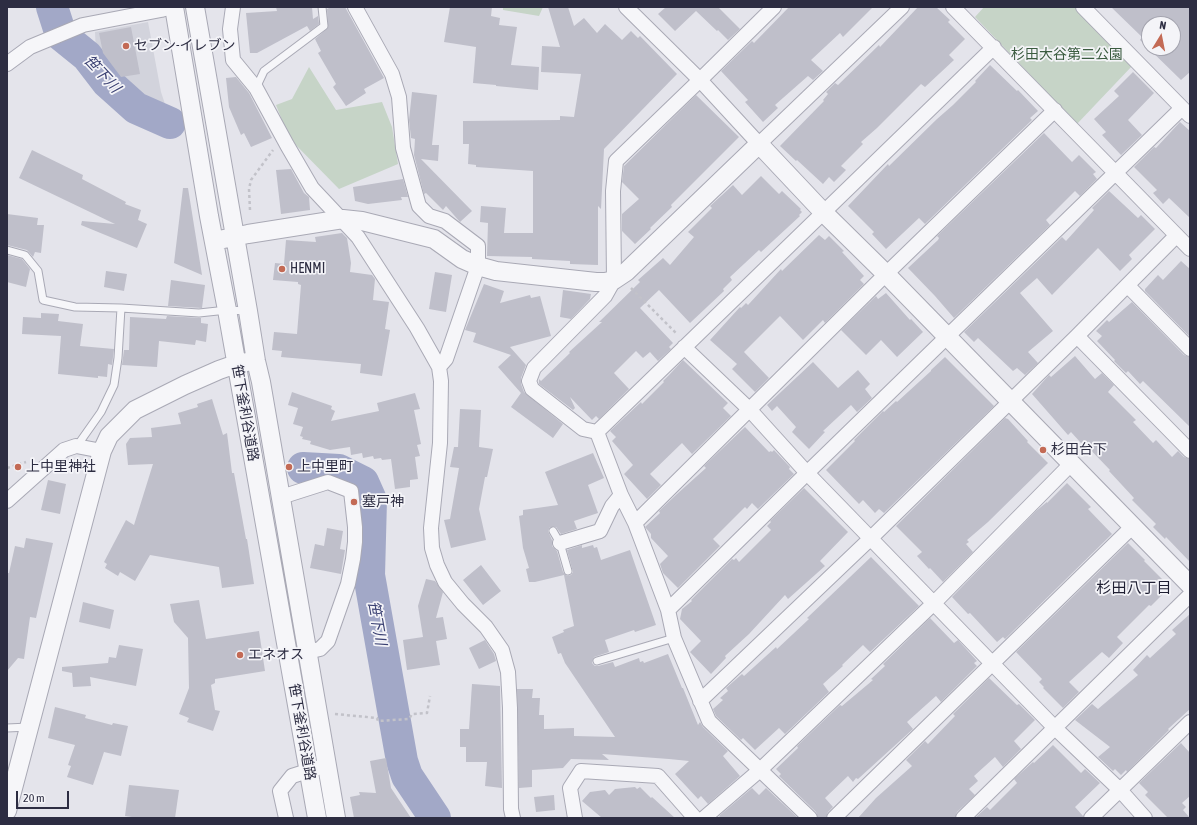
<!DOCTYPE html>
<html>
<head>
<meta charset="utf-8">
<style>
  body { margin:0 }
  #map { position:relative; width:1197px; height:825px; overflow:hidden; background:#e4e4eb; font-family:"Asap Condensed",sans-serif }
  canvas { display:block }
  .frame { position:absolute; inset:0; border:8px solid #2d2d42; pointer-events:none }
  .north { position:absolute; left:1141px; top:16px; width:40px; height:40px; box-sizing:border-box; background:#f4f4f8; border:1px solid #a4a4af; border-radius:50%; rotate:10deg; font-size:11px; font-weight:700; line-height:16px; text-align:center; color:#2d2d42 }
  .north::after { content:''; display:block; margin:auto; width:14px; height:18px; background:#c36a55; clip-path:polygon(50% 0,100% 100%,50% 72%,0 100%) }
  .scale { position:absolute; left:16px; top:791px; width:53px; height:18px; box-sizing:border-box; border:2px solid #2d2d42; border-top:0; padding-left:5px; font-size:12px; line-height:14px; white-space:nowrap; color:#2d2d42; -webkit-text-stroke:3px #f4f4f8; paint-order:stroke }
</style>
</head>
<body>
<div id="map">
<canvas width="1197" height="825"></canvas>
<div class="frame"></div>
<div class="north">N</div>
<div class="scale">20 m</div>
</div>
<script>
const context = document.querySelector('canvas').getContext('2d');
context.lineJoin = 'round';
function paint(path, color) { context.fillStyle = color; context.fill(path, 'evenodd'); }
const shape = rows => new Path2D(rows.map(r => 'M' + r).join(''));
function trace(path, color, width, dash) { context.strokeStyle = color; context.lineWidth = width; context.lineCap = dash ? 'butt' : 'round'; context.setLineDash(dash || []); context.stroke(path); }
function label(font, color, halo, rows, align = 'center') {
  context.font = font + ' "Asap Condensed","Noto Sans JP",sans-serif'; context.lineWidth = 3.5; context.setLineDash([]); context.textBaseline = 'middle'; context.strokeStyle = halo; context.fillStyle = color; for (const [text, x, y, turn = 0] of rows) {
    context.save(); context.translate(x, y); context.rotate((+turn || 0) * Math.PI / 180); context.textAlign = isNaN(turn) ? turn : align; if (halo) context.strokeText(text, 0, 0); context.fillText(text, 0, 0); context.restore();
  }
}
paint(shape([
  [148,22,161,92,166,107,156,106,131,91,96,53,95,32]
]), '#d2d3dc');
paint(shape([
  [503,7,543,7,539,16,503,10],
  [984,7,1077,7,1133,65,1077,124,975,17],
  [309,67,336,110,382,102,392,127,398,164,339,189,289,138,276,105,292,99]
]), '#c6d4c7');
trace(shape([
  [52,7,61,35,87,56,107,82,136,108,170,123],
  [303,468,339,470,363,482,371,500,369,575,402,761,407,776,435,818]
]), '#a2a8c7', 32);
paint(shape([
  [276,7,312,7,313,19,318,16,319,24,310,31,307,26,257,53,250,53,246,13,277,11],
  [331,7,345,7,384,78,364,89,366,93,346,106,333,87,336,84,318,53,321,51,315,39,328,28,327,9],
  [450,7,492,7,491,16,500,18,499,25,517,27,511,65,539,67,538,90,496,86,496,85,473,83,476,47,444,42],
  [548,7,568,7,574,26,584,18,597,33,605,24,622,40,631,31,638,38,640,36,677,74,604,149,601,209,598,206,598,265,570,264,570,261,532,259,532,257,487,256,488,223,480,222,481,206,506,208,504,233,533,233,533,171,476,167,476,165,468,164,469,144,463,144,463,121,560,120,560,116,574,117,581,74,541,72,542,46,560,47],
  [666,7,718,7,740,29,728,40,718,30,717,31,696,11,675,31,658,14],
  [789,7,873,7,843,37,840,33,811,60,823,71,813,80,808,76,775,105,778,108,763,122,745,102,748,100,721,71,752,41,754,43],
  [918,7,936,7,950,20,948,22,965,39,949,55,954,60,925,87,921,84,877,128,861,142,863,144,841,166,846,170,834,182,829,177,823,184,797,160,796,161,780,146,824,101,823,100,828,94,826,92,835,83,838,85,879,45,880,47],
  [1111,7,1190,7,1190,72,1181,80,1140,40,1142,37],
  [1149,24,1173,24,1173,48,1149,48],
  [131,27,140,74,121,77,103,53,99,33],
  [990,65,1017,91,1018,90,1038,111,1030,118,1032,120,925,224,919,218,886,249,872,234,874,232,848,206,888,164,889,166,937,119,953,105,976,82,975,81],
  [1133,72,1154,93,1128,120,1142,135,1121,155,1102,135,1106,132,1094,119,1119,96,1114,91],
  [236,77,249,93,272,138,251,147,244,133,241,135,229,107,226,78],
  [412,92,437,95,432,145,439,145,438,161,421,159,472,211,460,222,446,206,443,210,426,193,424,194,414,155,415,139,411,138,409,120],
  [696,95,739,137,671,205,672,207,650,228,651,229,635,244,622,231,622,214,639,199,622,182,624,166],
  [1180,122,1190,131,1190,218,1169,198,1163,204,1153,193,1157,190,1134,167,1154,147,1156,148],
  [1044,133,1072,162,1079,155,1096,172,1093,174,1097,179,1080,196,1075,191,1046,220,1050,225,954,318,935,296,908,268,938,240,939,238,937,236],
  [32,150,83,175,82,179,126,202,125,204,141,210,138,220,147,224,137,248,81,225,82,221,115,224,19,178],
  [291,169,304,193,309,197,310,210,281,214,276,170],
  [761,176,779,194,782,191,801,209,800,210,802,212,799,215,800,216,761,252,759,250,730,277,732,280,723,289,724,291,690,323,659,290,640,308,673,343,669,347,671,349,658,361,650,352,643,358,636,351,614,373,629,389,599,419,596,416,592,420,570,397,575,408,573,410,539,384,539,379,541,381,570,353,569,352,602,322,599,322,640,282,638,280,663,258,670,265,694,237,688,232,712,208,710,206,733,185,742,195],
  [403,179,408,197,401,197,402,200,368,204,355,201,353,187],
  [183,188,188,188,202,275,174,263],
  [1109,191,1138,218,1141,215,1155,229,1129,255,1132,259,1120,271,1098,248,1052,295,1037,278,1020,293,1053,331,1028,352,1038,363,1025,375,1017,368,1013,371,978,338,974,342,964,332,1062,237,1066,241,1094,210,1092,208],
  [7,214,38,218,37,225,44,225,41,253,35,252,33,257,27,250,7,245],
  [342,233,347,238,351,263,350,272,372,275,375,279,373,300,389,302,385,329,390,330,382,376,360,373,361,364,281,357,282,351,272,350,274,332,297,334,301,285,298,284,298,282,273,280,275,263,284,264,286,240,316,242,315,237],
  [819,235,825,240,829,236,844,251,842,252,864,276,860,280,864,284,825,323,823,320,803,340,780,316,744,352,769,378,755,392,732,369,737,364,710,340,740,307,741,308,746,303,748,305,781,269,782,271],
  [7,255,22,259,30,269,26,287,7,282],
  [1181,261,1190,269,1190,337,1145,291,1145,289,1158,275,1163,280],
  [106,271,127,274,124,291,104,287],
  [435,272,452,275,446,312,429,309],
  [171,280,205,285,202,308,168,306],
  [484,284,504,291,500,303,530,295,531,298,540,296,551,336,510,347,526,365,521,378,521,384,524,392,563,424,553,438,511,407,521,393,498,367,511,355,473,342,476,333,465,330],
  [563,290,591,294,590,299,571,319,560,317],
  [886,293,910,320,911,319,923,332,897,357,881,340,866,355,841,330,876,296,878,299],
  [1132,302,1184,355,1190,357,1190,427,1143,381,1140,384,1128,371,1126,373,1114,361,1115,360,1097,341,1102,336,1096,331,1107,320,1109,322],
  [41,313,59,314,58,321,83,324,80,346,114,349,112,365,108,364,107,377,98,376,98,378,58,374,61,336,22,334,23,317,41,318],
  [167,316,201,318,201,323,208,324,206,342,196,340,195,345,159,341,157,367,122,365,124,350,129,350,130,317,166,319],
  [1075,356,1095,379,1102,373,1114,385,1108,392,1136,420,1133,422,1153,443,1156,440,1172,457,1178,451,1184,457,1190,459,1190,562,1166,537,1165,539,1153,527,1156,524,1132,500,1134,498,1109,471,1110,470,1083,442,1081,443,1071,432,1068,435,1032,394,1049,375,1051,377],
  [945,357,994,406,884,513,879,509,875,513,863,500,859,504,826,470,855,441,854,440,883,411,884,412,896,401,897,402,931,371,931,370],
  [683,360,728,403,723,408,731,416,692,454,682,443,650,474,661,485,647,499,624,474,633,465,612,441,616,437,610,431,641,402,642,404,664,382,663,381,670,374],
  [813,362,838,388,858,370,870,384,865,389,872,398,857,412,851,405,823,431,825,432,809,449,792,432,796,427,777,406,772,411,767,405],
  [292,392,332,406,331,409,335,411,331,421,379,411,377,403,415,393,420,409,414,410,421,444,417,445,420,456,415,457,418,479,410,480,410,487,395,489,391,459,382,460,381,458,374,459,373,456,363,458,362,453,351,455,350,447,330,450,310,444,311,441,302,439,303,437,300,436,303,427,293,424,298,408,288,405],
  [212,399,223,435,227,433,232,473,234,473,246,539,247,539,254,584,222,588,219,567,150,555,135,581,120,572,118,576,105,568,107,564,104,562,126,520,134,525,153,464,128,465,126,444,130,438,152,437,151,428,181,424,178,413,198,407,197,404],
  [460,409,481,410,479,447,493,449,487,477,485,477,479,509,486,540,451,548,444,520,450,519,459,468,450,467,454,447,458,447],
  [1005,418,1008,419,1028,441,1027,442,1048,463,988,522,967,540,969,542,966,544,973,552,943,582,930,568,929,569,917,556,922,552,896,526],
  [745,427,769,452,771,451,772,452,774,450,790,467,789,469,794,474,758,509,752,503,747,509,745,507,713,539,720,546,678,588,663,573,660,564,668,556,651,538,651,534,645,527,660,513,659,511,677,494,706,468,704,466],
  [593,453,604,478,588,485,598,513,574,521,577,529,561,534,556,527,550,527,548,531,552,540,552,546,557,551,563,572,567,576,571,575,573,572,567,550,582,545,582,548,593,545,594,548,597,547,601,560,630,550,656,625,635,632,634,630,605,640,609,652,594,657,592,663,595,666,598,666,613,662,615,667,639,658,640,662,643,661,644,663,668,654,682,688,683,688,698,725,700,722,703,727,728,751,723,756,740,776,708,804,701,796,698,799,675,774,689,761,669,759,602,754,609,760,571,759,563,768,532,770,532,787,519,788,517,689,533,689,532,698,540,698,539,715,544,715,544,729,574,728,574,736,615,737,565,663,561,653,558,654,552,637,564,632,563,630,574,626,564,575,535,582,529,582,526,569,529,568,523,548,519,516,523,515,523,510,558,505,545,472],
  [48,480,66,484,60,514,41,510],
  [1067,483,1091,507,1088,509,1112,534,1005,639,1003,637,997,642,970,613,968,614,952,597,1036,511,1047,502,1047,503],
  [804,488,848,532,820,561,825,566,788,599,785,595,749,634,725,656,726,658,711,674,690,652,701,641,680,619,682,609,692,601,691,600,732,559,734,560,736,558,739,562,771,530,767,526,771,522,770,521],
  [327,528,343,531,340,549,345,550,341,574,310,568,315,544,324,546],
  [26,538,53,543,36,618,30,617,24,659,18,658,7,671,7,573,9,573,15,546,24,548],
  [1128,543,1145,560,1144,561,1170,587,1151,606,1149,605,1117,637,1123,643,1109,658,1102,652,1069,682,1079,692,1063,708,1043,688,1044,687,1039,682,1042,679,1016,652],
  [871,557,919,606,870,652,863,645,842,665,843,666,823,684,829,692,785,734,779,728,755,750,743,738,741,740,716,716,713,709,723,700,720,698,728,691,726,688,742,674,744,676,776,647,777,649,809,619,807,618],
  [481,565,501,591,483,605,463,580],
  [426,579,435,581,443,592,436,618,443,617,447,639,436,641,440,665,407,670,403,640,423,637,418,606],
  [199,600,206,639,259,631,265,671,215,679,215,683,211,685,215,710,220,711,213,731,187,722,189,718,179,714,189,688,188,638,174,622,170,604],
  [83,602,114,610,110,629,79,622],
  [1190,614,1190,709,1168,729,1169,730,1127,772,1126,770,1121,775,1115,769,1113,771,1098,757,1110,747,1075,720,1092,704,1098,709,1138,675,1133,670,1147,655,1150,658,1176,634,1172,630],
  [930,618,954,643,958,640,977,661,974,663,977,666,941,702,936,696,907,722,913,729,858,779,856,778,853,782,848,776,825,798,833,807,828,812,826,818,818,818,816,812,779,776,781,774,776,769,798,748,797,746,840,705,842,706,873,680,871,679,885,666,883,664],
  [485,640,494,654,496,661,479,669,469,648],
  [119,645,143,649,136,686,90,677,91,686,73,687,72,673,62,671,62,667,108,663,109,657,116,658],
  [989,678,1017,705,1019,704,1035,720,1014,741,1021,749,1003,767,995,757,974,776,978,781,969,789,975,795,957,812,955,818,858,818,876,798,912,766,906,760,925,741,928,744,955,716,953,714],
  [472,684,500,686,502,788,485,786,487,762,466,762,466,747,460,747,460,729,469,729],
  [55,707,86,715,85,718,112,725,113,723,128,726,121,756,104,752,93,785,67,777,71,766,68,765,75,745,48,738],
  [1181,743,1190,753,1190,796,1182,803,1186,807,1183,810,1190,818,1168,818,1145,795,1148,792,1139,783],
  [1053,745,1081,773,1085,769,1100,783,1075,807,1083,816,1083,818,975,818,987,807,990,810,1017,783,1014,779,1033,762,1034,763],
  [386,758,391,788,411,818,354,818,350,797,360,795,359,792,376,793,370,761],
  [129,785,179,790,175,818,139,818,125,816],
  [635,787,637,789,640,787,651,798,652,797,675,818,602,818,582,801,590,792,605,790,609,795,615,789],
  [752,788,759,795,766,788,798,818,721,818,719,816],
  [554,795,555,810,536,812,534,797]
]), '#bfbfca');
const service = shape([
  [256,88,264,71,324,26,322,7],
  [7,250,25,255,38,271,43,300,75,307,121,308,199,313,227,310,248,311],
  [77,446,101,412,114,385,118,358,121,308],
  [553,531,560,543,568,571],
  [597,661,674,638],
  [7,728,29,727]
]);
const minor = shape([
  [233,7,230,29,233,60,256,88,287,145,312,188,358,237,417,328,439,367,441,381,440,443,431,528,432,548,437,565,445,582,463,604,486,627,502,650,508,672,510,708,511,809,513,818],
  [355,7,392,74,399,97,403,148,419,206,429,216,445,221,478,246,478,266,446,359,439,367],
  [626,7,700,80,616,161,613,191,614,280,605,296,534,368,529,381,532,389,583,429,597,432,621,495,635,523,668,610,674,638,709,721,810,818],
  [774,7,700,80,759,144,902,7],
  [953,7,1190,249],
  [1083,7,1190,116],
  [7,64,30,47,83,25,161,10,172,7],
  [1128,286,1190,349],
  [1077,336,1190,451],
  [684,347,749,409,807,473,1055,728,1120,790,1145,818],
  [597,432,994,47],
  [281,497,328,482,351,491,355,527,355,542,353,559,348,584,328,641,320,649,307,652],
  [7,501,64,450,76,446,102,451],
  [635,523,886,274,1055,110],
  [560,543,600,531,612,506,621,495],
  [668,610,807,473,1182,108],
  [700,701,871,538,1077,336,1176,236],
  [286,818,280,791,292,776,327,765],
  [575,818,570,788,581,771,658,776,695,818],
  [704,818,760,770,934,603,1071,464],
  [834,818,1132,527],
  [963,818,1190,595],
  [1091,818,1190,722]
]);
const tertiary = shape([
  [174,7,209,216,227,310,317,818],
  [195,7,248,311,256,361,261,382,336,818],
  [214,241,248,234,343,219,362,221,434,239,462,259,478,266,496,271,596,282,605,282,614,280,626,272,759,144,824,213,886,274,1190,585],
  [7,811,102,451,109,436,135,410,185,385,219,370,236,364,247,362]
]);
trace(service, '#a9a9b5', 9);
trace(minor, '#a9a9b5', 16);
trace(tertiary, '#a9a9b5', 20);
trace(shape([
  [250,210,249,189,251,180,273,150],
  [631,288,677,334],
  [7,468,26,462],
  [335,714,377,718,378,721,409,719,412,714,427,713,430,696]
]), '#c2c2c9', 2.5, [3, 3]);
trace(service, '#f6f6f9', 7);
trace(minor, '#f6f6f9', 14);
trace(tertiary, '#f6f6f9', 18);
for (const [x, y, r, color] of [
  [126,46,4,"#c36a55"],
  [282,269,4,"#c36a55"],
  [1043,450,4,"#c36a55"],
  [18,467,4,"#c36a55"],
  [289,467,4,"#c36a55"],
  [354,502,4,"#c36a55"],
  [240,655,4,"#c36a55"]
]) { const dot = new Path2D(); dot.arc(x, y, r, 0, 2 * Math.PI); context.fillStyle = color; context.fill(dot); trace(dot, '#f4f4f8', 1.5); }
label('14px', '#2d2d42', '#f4f4f8', [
  ["セブン-イレブン",134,46],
  ["HENMI",290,269],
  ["杉田台下",1051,450],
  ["上中里神社",26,467],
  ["上中里町",297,467],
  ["塞戸神",362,502],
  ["エネオス",248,655]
], 'left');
label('14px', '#3b5c40', '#f4f4f8', [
  ["杉田大谷第二公園",1067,55]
]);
label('14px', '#2d2d42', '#f4f4f8', [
  ["笹下釜利谷道路",245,413,80],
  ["笹下釜利谷道路",302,732,80]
]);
label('italic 15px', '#3a4072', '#f4f4f8', [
  ["笹下川",102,74,47],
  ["笹下川",377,623,80]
]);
label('15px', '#1f1f33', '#f4f4f8', [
  ["杉田八丁目",1134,588]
]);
</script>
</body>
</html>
